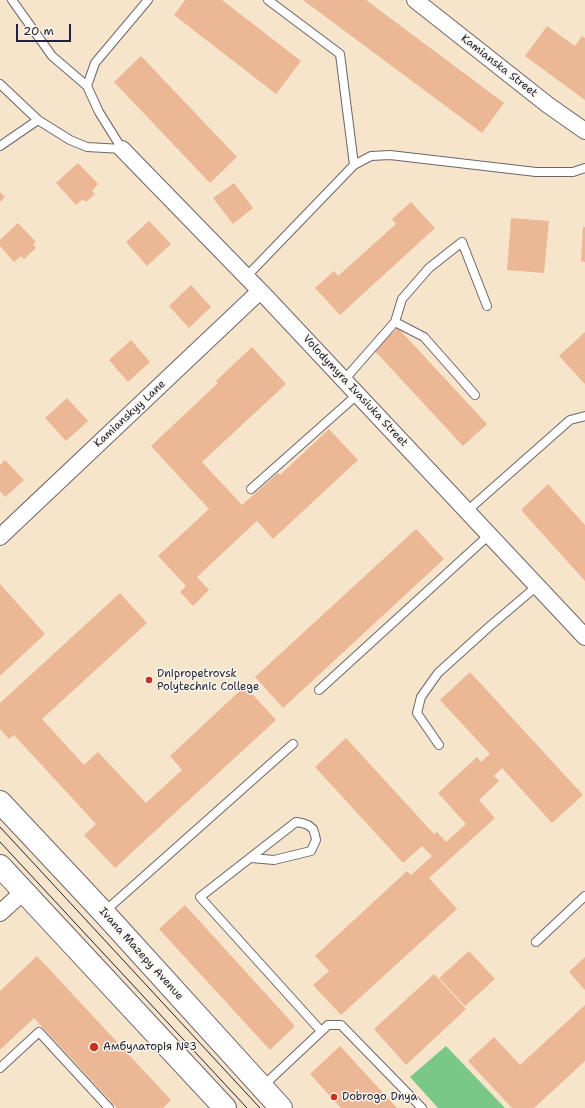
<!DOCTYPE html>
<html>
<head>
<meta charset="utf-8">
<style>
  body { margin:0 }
  #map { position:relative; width:585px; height:1108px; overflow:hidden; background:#f6e4cb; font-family:"Shantell Sans",sans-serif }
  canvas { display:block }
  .scale { position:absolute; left:16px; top:24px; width:55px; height:18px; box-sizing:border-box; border:2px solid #22223b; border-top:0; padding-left:5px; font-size:12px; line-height:14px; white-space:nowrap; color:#22223b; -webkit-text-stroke:3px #fbf7ec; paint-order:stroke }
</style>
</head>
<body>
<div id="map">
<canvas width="585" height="1108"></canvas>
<div class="scale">20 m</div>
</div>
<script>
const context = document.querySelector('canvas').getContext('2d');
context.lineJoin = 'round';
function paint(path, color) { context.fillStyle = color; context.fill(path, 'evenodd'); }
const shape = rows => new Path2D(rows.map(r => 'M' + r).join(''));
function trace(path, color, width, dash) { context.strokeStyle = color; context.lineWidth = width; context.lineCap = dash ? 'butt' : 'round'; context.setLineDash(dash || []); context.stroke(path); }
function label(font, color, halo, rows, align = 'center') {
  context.font = font + ' "Shantell Sans",sans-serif'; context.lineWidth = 3; context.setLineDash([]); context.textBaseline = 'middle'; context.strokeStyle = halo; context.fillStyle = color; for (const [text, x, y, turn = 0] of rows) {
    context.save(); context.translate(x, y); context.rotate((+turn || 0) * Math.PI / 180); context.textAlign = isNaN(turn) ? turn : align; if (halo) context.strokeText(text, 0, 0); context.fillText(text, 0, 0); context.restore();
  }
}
paint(shape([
  [446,1046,505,1108,438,1108,410,1077]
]), '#7ac888');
paint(shape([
  [185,0,222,0,301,61,276,94,174,15],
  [303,0,366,0,504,103,482,133],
  [547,26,575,46,582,36,585,38,585,100,525,56],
  [141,56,237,157,210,183,114,82],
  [78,163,98,184,92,191,95,194,86,202,83,199,76,205,56,183],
  [234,183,253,208,233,224,213,198],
  [0,192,5,197,0,202],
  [411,202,435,228,340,315,315,288,334,271,338,276,396,224,392,219],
  [511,218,549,221,544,273,507,270],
  [149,221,171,244,147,266,126,242],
  [18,223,36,242,33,244,36,248,24,259,21,256,14,262,0,246,0,240],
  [583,227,585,227,585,262,581,261],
  [191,285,211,307,189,328,169,306],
  [398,328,487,424,463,446,374,350],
  [585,332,585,384,559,356],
  [131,340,150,362,128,382,109,360],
  [252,347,286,384,202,462,242,505,278,473,280,475,329,429,358,460,273,539,257,521,197,577,209,590,193,606,180,592,186,586,158,556,209,509,151,446,218,383,216,381],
  [67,398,88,421,66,441,45,418],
  [5,460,24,480,5,497,0,491,0,465],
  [548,484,585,525,585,581,521,510],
  [416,529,444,559,283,708,255,677],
  [0,584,45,634,0,676],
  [120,593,147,623,42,719,84,765,98,752,146,803,182,770,170,756,245,686,276,720,115,868,84,835,96,824,14,735,9,739,0,729,0,703],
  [470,672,583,795,552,823,502,768,494,776,499,781,479,800,495,818,429,878,457,909,341,1015,313,985,329,971,315,956,407,871,411,875,432,856,422,846,403,863,315,767,346,738,434,834,437,832,446,842,466,824,438,793,477,757,481,762,490,754,440,700],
  [185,905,295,1026,270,1050,159,929],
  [469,951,495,979,465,1006,439,978],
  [37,956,171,1100,163,1108,117,1108,34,1018,0,1050,0,991],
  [585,957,585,990,569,972],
  [434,974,466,1009,406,1065,374,1029],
  [585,1005,585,1061,534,1108,512,1108,468,1061,494,1037,520,1065],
  [340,1046,397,1108,341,1108,310,1074]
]), '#ecb794');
const lane = shape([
  [12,0,52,56,87,86],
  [268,0,340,54,354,165],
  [0,84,38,120,70,140,87,147,122,149],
  [0,146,38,120],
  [122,149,99,112,87,86,95,63,148,0],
  [246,277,354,165,371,156,390,155,536,172,573,172,585,168],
  [395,322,424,337,475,395],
  [344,380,395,322,402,299,429,268,462,242,487,306],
  [251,489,358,394],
  [467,511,570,420,585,416],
  [319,690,489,535],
  [439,745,417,713,421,697,438,673,490,626,537,586],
  [251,858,274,860,311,851,316,840,315,835,313,829,308,825,302,823,296,822,200,897,321,1031],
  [104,912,293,744],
  [536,942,585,896],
  [0,1068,39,1032,109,1108],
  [263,1086,328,1025,341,1025,422,1108]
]);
const street = shape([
  [415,0,548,105,585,131],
  [122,149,267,298,585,637],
  [0,537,260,291],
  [0,913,24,891]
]);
const highway = shape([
  [0,802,104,913,281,1108],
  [0,866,225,1108]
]);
trace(lane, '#6c666d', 10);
trace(street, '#6c666d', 18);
trace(highway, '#6c666d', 24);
trace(lane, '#fff', 8);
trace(street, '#fff', 16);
trace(highway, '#fff', 22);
trace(shape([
  [0,827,260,1108],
  [0,842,247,1108]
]), '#22223b', 1);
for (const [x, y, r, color] of [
  [149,680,4,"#c8321e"],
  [94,1047,5,"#c8321e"],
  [334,1097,4,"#c8321e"]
]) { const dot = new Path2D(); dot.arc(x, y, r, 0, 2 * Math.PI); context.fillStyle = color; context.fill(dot); trace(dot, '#fbf7ec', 1.5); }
label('11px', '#22223b', '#fbf7ec', [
  ["Kamianska Street",499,66,38],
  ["Volodymyra Ivasiuka Street",355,391,47],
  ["Kamianskyy Lane",130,414,-43],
  ["Ivana Mazepy Avenue",141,954,48]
]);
label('11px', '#22223b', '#fbf7ec', [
  ["Dnipropetrovsk",157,674],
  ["Polytechnic College",157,687],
  ["Амбулаторія №3",103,1047],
  ["Dobrogo Dnya",342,1097]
], 'left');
</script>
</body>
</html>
